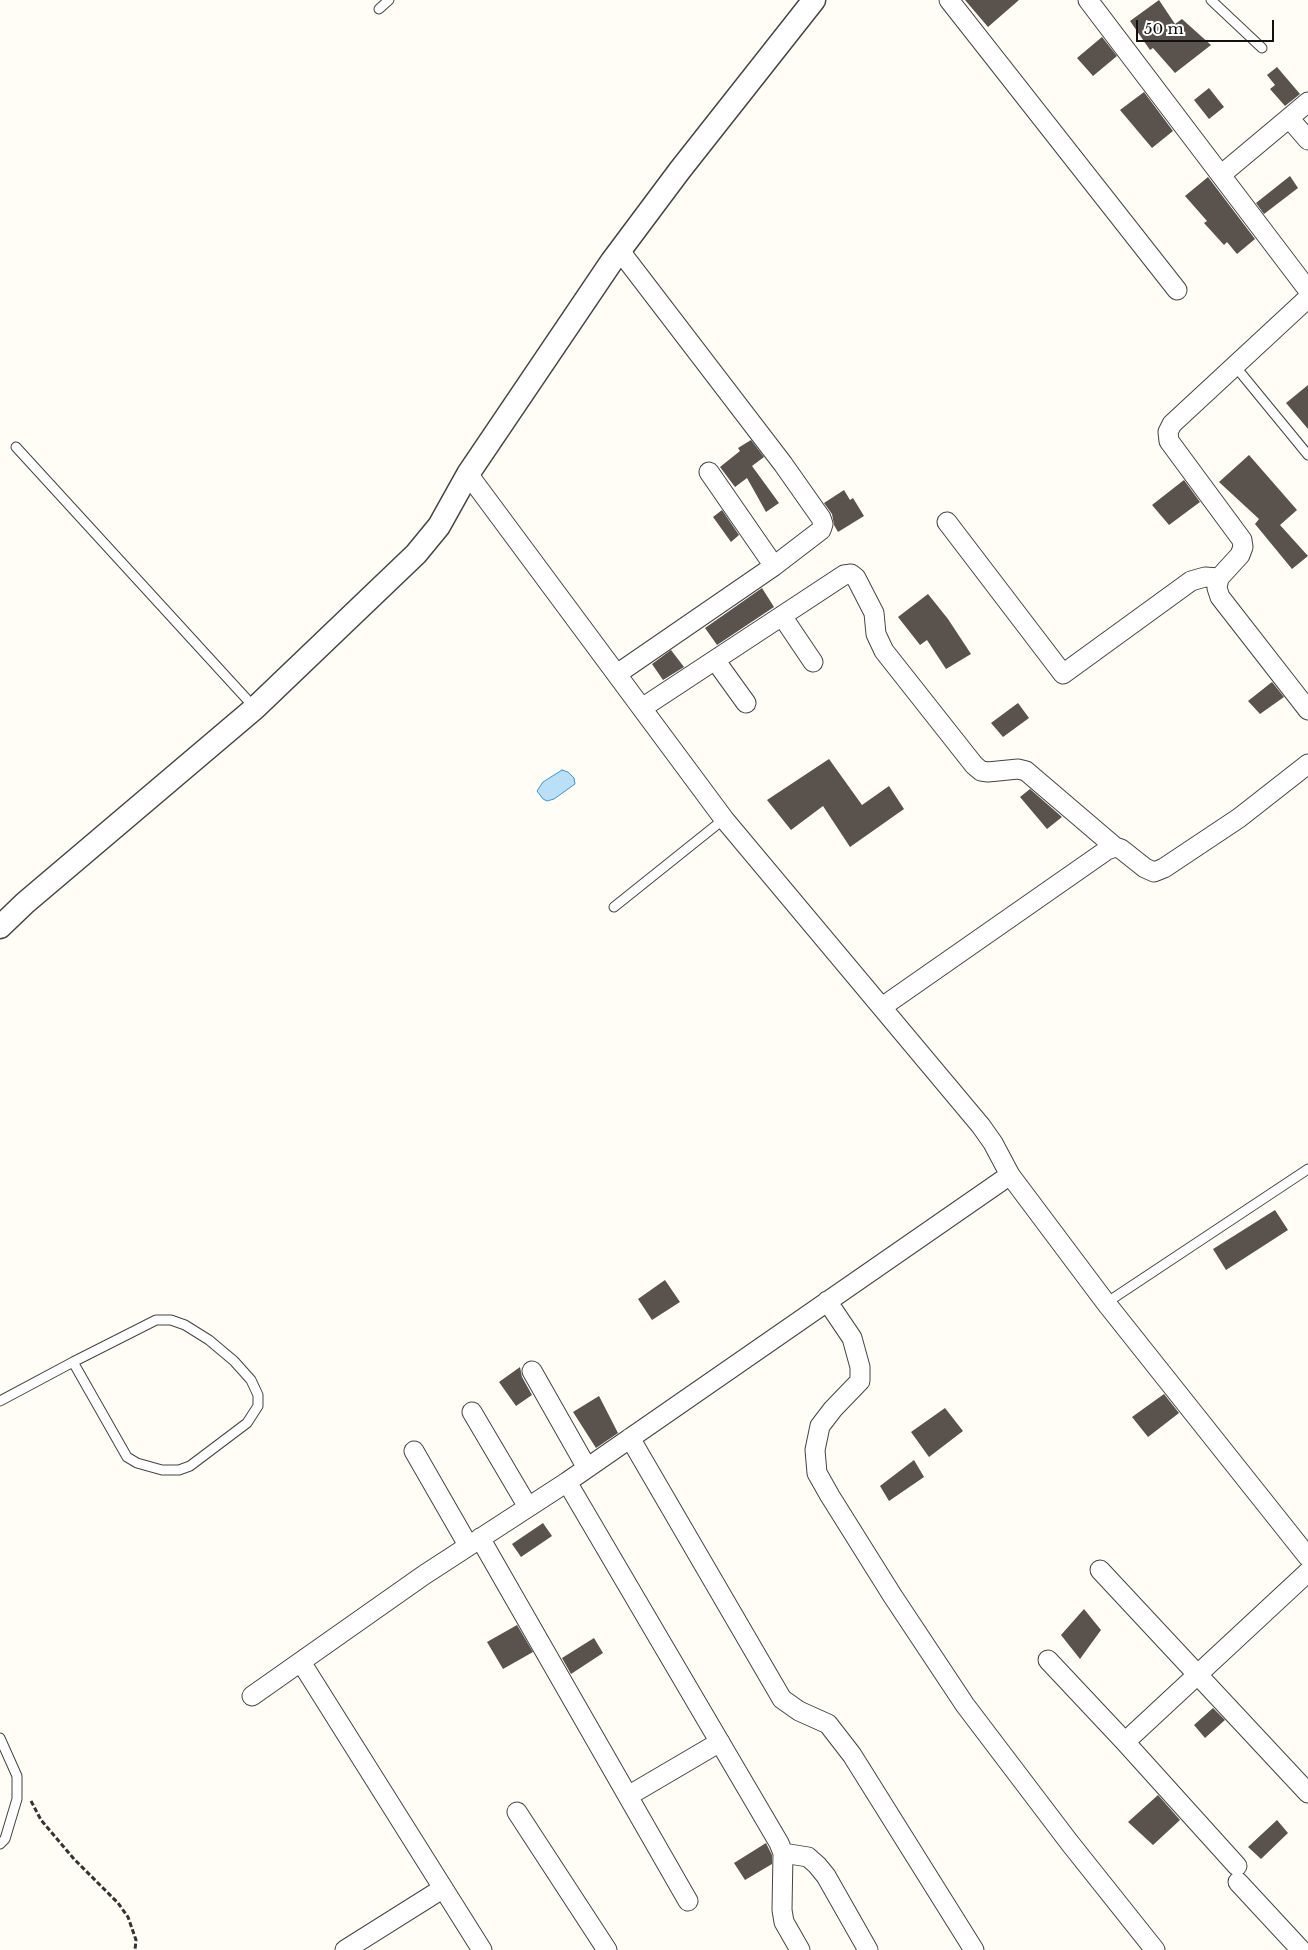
<!DOCTYPE html>
<html>
<head>
<meta charset="utf-8">
<style>
  body { margin:0 }
  #map { position:relative; width:1308px; height:1950px; overflow:hidden; background:#fffdf5; font-family:"Libre Baskerville",serif }
  canvas { display:block }
  .scale { position:absolute; left:1136px; top:20px; width:138px; height:22px; box-sizing:border-box; border:2px solid #111; border-top:0; padding-left:6px; font-size:15px; line-height:18px; white-space:nowrap; color:#111; -webkit-text-stroke:4px #fff; paint-order:stroke }
</style>
</head>
<body>
<div id="map">
<canvas width="1308" height="1950"></canvas>
<div class="scale">50 m</div>
</div>
<script>
const context = document.querySelector('canvas').getContext('2d');
context.lineJoin = 'round';
function paint(path, color) { context.fillStyle = color; context.fill(path, 'evenodd'); }
const shape = rows => new Path2D(rows.map(r => 'M' + r).join(''));
function trace(path, color, width, dash) { context.strokeStyle = color; context.lineWidth = width; context.lineCap = dash ? 'butt' : 'round'; context.setLineDash(dash || []); context.stroke(path); }
const water = shape([
  [562,770,568,772,574,778,575,784,554,799,547,801,543,799,537,791,543,782,562,770]
]);
paint(water, '#b9e0f7');
trace(water, '#3f96cf', 1);
paint(shape([
  [965,0,1019,0,988,27],
  [1159,0,1175,24,1182,19,1211,45,1175,73,1153,48,1150,50,1130,21],
  [1102,37,1117,56,1093,76,1077,58],
  [1277,67,1300,94,1285,106,1270,89,1275,85,1267,75],
  [1209,88,1224,107,1209,119,1194,100],
  [1144,92,1173,131,1152,148,1120,110],
  [1290,176,1298,188,1264,214,1256,203],
  [1208,177,1255,239,1237,254,1227,242,1224,245,1204,223,1207,221,1185,196],
  [1308,385,1308,429,1286,403],
  [751,440,764,457,752,466,779,503,766,512,747,478,735,487,720,467,740,451,738,448],
  [1249,455,1297,510,1280,525,1308,556,1292,569,1255,524,1259,519,1219,482],
  [1184,480,1200,502,1169,525,1152,505],
  [844,490,850,500,853,498,864,516,838,532,834,525,832,514,824,503],
  [722,510,739,535,731,542,713,517],
  [762,588,774,607,717,645,705,628],
  [928,594,948,619,971,654,946,669,927,640,920,645,898,617],
  [671,650,684,667,663,680,652,664],
  [1272,682,1284,697,1260,714,1248,701],
  [1018,703,1029,718,1003,737,991,723],
  [829,759,862,805,889,786,904,809,850,847,823,806,791,830,767,800],
  [1030,789,1062,817,1047,829,1020,797],
  [1275,1210,1288,1230,1226,1270,1213,1249],
  [665,1280,680,1302,652,1320,638,1299],
  [520,1367,522,1377,532,1395,516,1406,499,1382],
  [1164,1394,1179,1413,1148,1437,1132,1417],
  [599,1396,618,1433,596,1448,573,1412],
  [945,1408,963,1431,929,1457,911,1432],
  [914,1460,924,1477,889,1501,880,1486],
  [543,1523,552,1536,521,1557,512,1544],
  [1084,1609,1101,1630,1080,1659,1061,1635],
  [517,1625,533,1652,503,1669,487,1642],
  [594,1638,603,1653,571,1674,562,1658],
  [1213,1708,1225,1720,1205,1738,1194,1725],
  [1158,1795,1180,1820,1153,1845,1128,1822],
  [1277,1820,1288,1833,1261,1859,1248,1847],
  [766,1843,772,1855,772,1864,745,1880,734,1863]
]), '#5a524d');
const service = shape([
  [1211,0,1262,48],
  [379,9,389,0],
  [1235,366,1308,455],
  [16,447,254,707],
  [614,907,724,819],
  [1106,1303,1308,1169],
  [0,1401,73,1362,156,1320,171,1320,185,1325,209,1340,234,1361,251,1380,258,1395,258,1406,247,1423,190,1466,179,1470,162,1470,137,1463,127,1457,73,1362],
  [0,1738,17,1776,17,1799,5,1839,0,1844]
]);
const minor = shape([
  [949,0,1177,290],
  [1088,0,1308,290],
  [1289,118,1308,140],
  [1222,174,1308,102],
  [1308,298,1172,424,1168,432,1169,441,1242,540,1243,547,1240,555,1219,578,1217,588,1220,597,1308,710],
  [709,472,774,566],
  [468,474,724,819,981,1126,993,1143,1010,1175,1106,1303,1308,1557],
  [947,522,1063,674,1191,581,1205,577,1219,578],
  [782,616,813,662],
  [715,660,746,703],
  [617,674,774,566,821,530,823,524,821,518,783,464,620,251],
  [642,708,844,575,851,574,856,578,874,613,876,634,884,651,974,765,981,771,988,772,1018,769,1026,771,1115,847],
  [882,1007,1107,850,1115,847,1121,849,1145,868,1154,872,1164,868,1239,818,1308,764],
  [827,1301,852,1338,860,1367,860,1381,833,1409,820,1426,815,1450,817,1473,830,1496,892,1595,965,1705,1069,1842,1155,1950],
  [532,1371,587,1468],
  [472,1412,528,1507],
  [630,1438,782,1699,799,1711,828,1724,852,1755,974,1950],
  [414,1451,468,1545],
  [567,1482,779,1843,783,1853,782,1910,784,1922,800,1950],
  [480,1538,688,1901],
  [1100,1570,1308,1793],
  [1048,1660,1125,1742,1237,1866],
  [301,1662,482,1950],
  [252,1696,424,1575,567,1482,1010,1175],
  [1125,1742,1308,1572],
  [628,1796,720,1742],
  [517,1812,607,1950],
  [783,1853,808,1857,817,1865,826,1876,868,1950],
  [1238,1882,1301,1950],
  [345,1950,442,1889]
]);
const tertiary = shape([
  [0,927,25,903,255,708,416,554,439,526,468,474,612,261,680,170,814,0]
]);
trace(service, '#444', 11);
trace(minor, '#444', 21);
trace(tertiary, '#444', 25);
trace(shape([
  [31,1801,41,1820,74,1859,118,1903,128,1917,136,1940,135,1950]
]), '#333', 3, [5, 2.5]);
trace(service, '#fff', 9);
trace(minor, '#fff', 19);
trace(tertiary, '#fff', 22);
</script>
</body>
</html>
